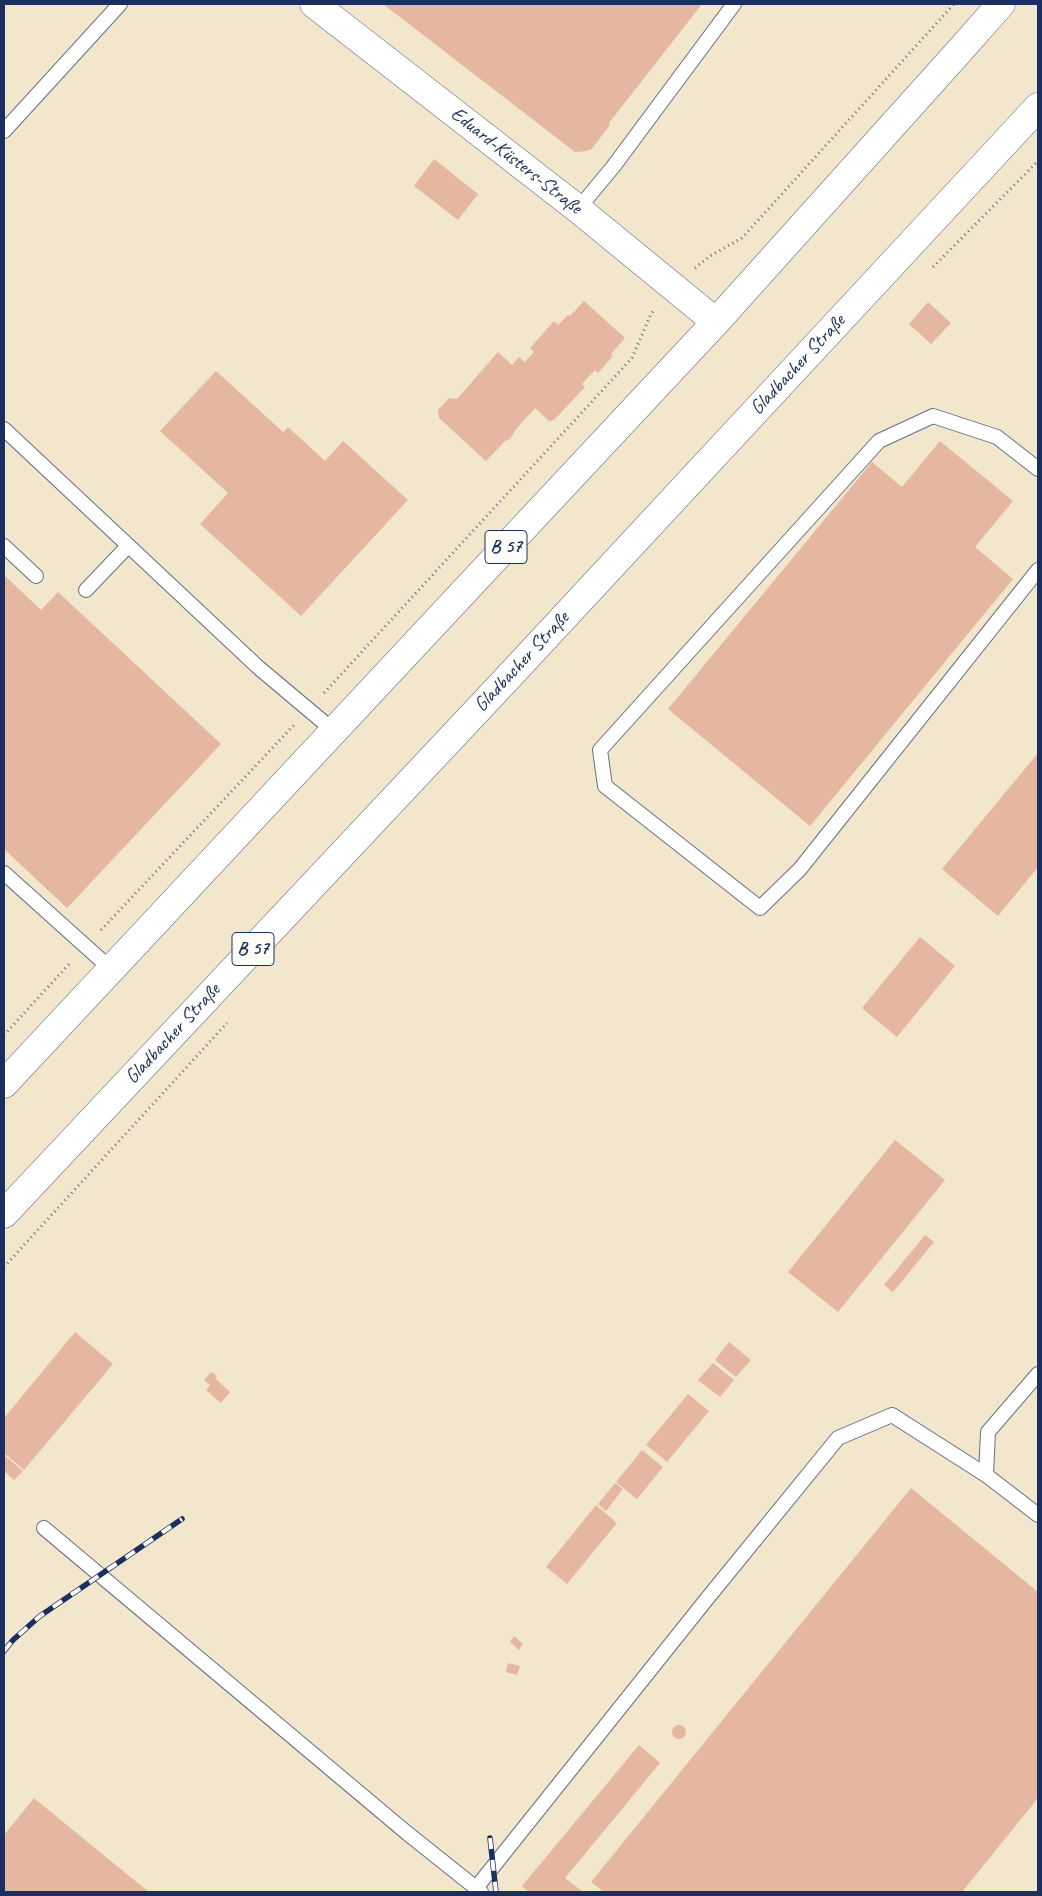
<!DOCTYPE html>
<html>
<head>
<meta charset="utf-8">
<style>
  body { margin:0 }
  #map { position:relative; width:1042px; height:1896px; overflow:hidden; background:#f2e6cc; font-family:Caveat,sans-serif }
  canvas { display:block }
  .frame { position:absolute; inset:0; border:5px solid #1b2f5e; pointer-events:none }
</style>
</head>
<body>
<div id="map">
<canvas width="1042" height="1896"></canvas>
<div class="frame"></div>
</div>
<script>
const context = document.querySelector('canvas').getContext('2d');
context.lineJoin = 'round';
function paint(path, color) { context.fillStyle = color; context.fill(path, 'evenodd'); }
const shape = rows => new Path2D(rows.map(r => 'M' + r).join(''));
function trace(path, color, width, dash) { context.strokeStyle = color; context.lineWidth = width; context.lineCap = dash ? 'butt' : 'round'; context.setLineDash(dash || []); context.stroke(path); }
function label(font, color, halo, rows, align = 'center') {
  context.font = font + ' Caveat,sans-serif'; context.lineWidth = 4; context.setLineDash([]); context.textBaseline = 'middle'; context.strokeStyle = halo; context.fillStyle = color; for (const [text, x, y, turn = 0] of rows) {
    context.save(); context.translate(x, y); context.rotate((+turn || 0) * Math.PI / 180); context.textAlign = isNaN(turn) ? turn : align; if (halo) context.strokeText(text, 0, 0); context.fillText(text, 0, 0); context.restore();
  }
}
paint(shape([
  [383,4,702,4,609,123,610,125,591,150,589,149,587,151,575,152],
  [434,159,478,194,458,220,414,186],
  [584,301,625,338,611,354,613,356,598,373,595,370,582,384,585,387,554,420,549,421,535,408,517,428,510,439,505,441,486,461,439,418,438,410,449,398,457,399,498,352,512,365,519,357,525,362,534,352,530,348,554,321,558,325,568,315,570,316],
  [928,302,951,323,931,344,909,324],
  [216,371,283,432,288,427,325,461,343,441,408,500,301,616,200,524,228,493,160,431],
  [940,441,1013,501,975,547,1013,579,810,826,668,709,872,462,902,487],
  [4,575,41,610,58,592,221,744,67,908,4,849],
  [1038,753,1038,867,998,916,942,869],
  [920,937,955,966,897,1037,862,1008],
  [895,1140,945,1180,838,1312,788,1272],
  [925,1235,934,1242,893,1292,884,1285],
  [75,1332,113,1364,24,1470,4,1453,4,1418],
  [729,1342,751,1360,736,1377,715,1360],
  [713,1363,734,1380,720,1397,698,1380],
  [211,1372,217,1376,215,1378,230,1392,221,1403,206,1390,210,1385,204,1380],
  [688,1394,709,1411,667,1462,646,1445],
  [642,1450,663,1467,637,1499,616,1482],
  [4,1455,23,1471,14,1480,4,1471],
  [615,1483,623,1489,606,1511,598,1504],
  [911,1488,1038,1592,1038,1798,962,1892,604,1892,591,1882],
  [596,1505,617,1523,567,1584,546,1567],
  [514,1636,523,1644,519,1650,510,1642],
  [508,1663,520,1666,517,1675,506,1672],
  '672 1732a7 7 0 1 1 14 0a7 7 0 1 1-14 0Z',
  [639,1745,660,1763,565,1878,583,1892,529,1892,522,1886],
  [34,1798,96,1849,149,1892,4,1892,4,1835]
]), '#e5b7a0');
const service = shape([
  [4,131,120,4],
  [578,209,613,167,734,4],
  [4,429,259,668,334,731],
  [1038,469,997,437,933,416,879,441,600,750,605,786,760,908,800,869,1038,570],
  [4,546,36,576],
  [86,590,128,546],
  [4,873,111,969],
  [1038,1374,988,1432,986,1475,1038,1515],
  [44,1528,407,1833,481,1892],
  [476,1888,706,1600,838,1438,892,1415,986,1475]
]);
const minor = shape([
  [314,4,578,209,716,322]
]);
const primary = shape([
  [4,1084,716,322,963,47,1001,4],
  [4,1214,502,684,1038,107]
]);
trace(service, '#666f84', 16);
trace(minor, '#666f84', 29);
trace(primary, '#666f84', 29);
trace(shape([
  [933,267,1038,161],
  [695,268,710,256,742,238,954,4],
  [324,693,632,358,651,314,654,310],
  [101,930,294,725],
  [4,1035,71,962],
  [4,1267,227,1023]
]), '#666f84', 3, [1, 4]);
trace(service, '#fff', 14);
trace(minor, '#fff', 28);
trace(primary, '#fff', 28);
const rail = shape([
  [4,1651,13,1640,40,1616,182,1519],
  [490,1838,496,1892]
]);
trace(rail, '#1b2f5e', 5.5);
trace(rail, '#fdfcf7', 4, [11]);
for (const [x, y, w] of [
  [506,547,42],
  [253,949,42]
]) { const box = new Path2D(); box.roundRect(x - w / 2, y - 16.5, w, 33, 4); context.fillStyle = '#fdfcf7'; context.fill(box); trace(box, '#1b2f5e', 1); }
label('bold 19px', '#1b2f5e', null, [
  ["B 57",506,547],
  ["B 57",253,949]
]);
label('20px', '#1b2f5e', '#fdfcf7', [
  ["Eduard-Küsters-Straße",516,161,38],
  ["Gladbacher Straße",798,365,-47],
  ["Gladbacher Straße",522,662,-47],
  ["Gladbacher Straße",173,1034,-47]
]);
</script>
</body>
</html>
